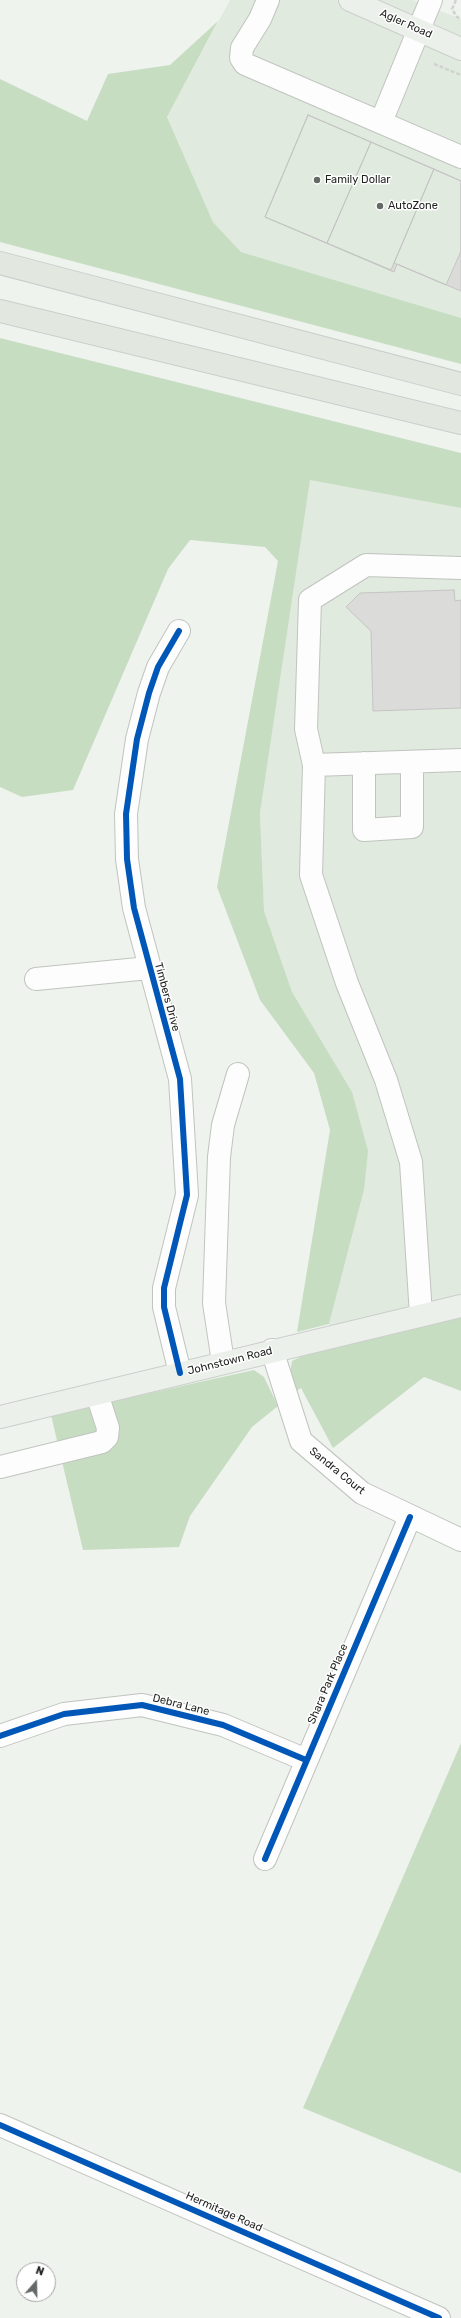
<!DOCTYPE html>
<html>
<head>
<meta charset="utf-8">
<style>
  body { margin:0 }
  #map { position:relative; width:461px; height:2318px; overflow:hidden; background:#eef3ed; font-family:Rubik,sans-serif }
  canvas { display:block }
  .north { position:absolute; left:16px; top:2262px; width:40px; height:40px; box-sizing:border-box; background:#fff; border:1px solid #a5a6a5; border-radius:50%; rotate:20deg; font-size:11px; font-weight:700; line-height:16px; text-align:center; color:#1d201d }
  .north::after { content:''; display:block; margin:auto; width:14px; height:18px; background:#666a66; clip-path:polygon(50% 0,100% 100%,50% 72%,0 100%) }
</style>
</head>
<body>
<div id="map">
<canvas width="461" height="2318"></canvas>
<div class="north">N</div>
</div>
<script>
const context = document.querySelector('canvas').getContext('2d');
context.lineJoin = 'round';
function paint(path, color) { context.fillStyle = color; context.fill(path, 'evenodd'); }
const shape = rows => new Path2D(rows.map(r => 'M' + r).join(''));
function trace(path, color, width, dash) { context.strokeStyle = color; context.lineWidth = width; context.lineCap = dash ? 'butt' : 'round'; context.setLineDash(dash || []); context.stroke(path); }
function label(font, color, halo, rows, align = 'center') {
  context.font = font + ' Rubik,sans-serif'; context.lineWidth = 3; context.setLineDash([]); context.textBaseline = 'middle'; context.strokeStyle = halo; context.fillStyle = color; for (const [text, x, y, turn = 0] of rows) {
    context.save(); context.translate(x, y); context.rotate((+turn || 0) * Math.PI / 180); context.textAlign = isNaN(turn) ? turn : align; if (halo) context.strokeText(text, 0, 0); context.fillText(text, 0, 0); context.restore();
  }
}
paint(shape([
  [230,0,412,0,461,19,461,318,241,252,213,222,167,117],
  [310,479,461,508,461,1316,331,1348,329,1324,364,1190,352,1092,292,992,264,911,260,813]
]), '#e0eade');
paint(shape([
  [218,21,167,117,213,222,241,252,461,318,461,364,0,242,0,79,87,121,108,74,170,65],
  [0,338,461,453,461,508,310,480,260,813,264,911,292,992,352,1092,368,1151,364,1190,329,1324,297,1332,330,1130,314,1073,260,1000,217,887,278,561,265,547,190,540,168,569,73,790,22,797,0,787],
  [461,1316,461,1391,424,1377,333,1448,301,1388,292,1394,290,1373,292,1361,302,1356],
  [254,1370,264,1377,278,1406,252,1427,190,1516,179,1547,83,1550,51,1415],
  [461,1743,461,2173,303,2108]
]), '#c7ddc2');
const building = shape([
  [308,115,461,181,461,291,397,264,394,272,265,217,308,115],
  [308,115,371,142,327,243,265,217,308,115],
  [371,142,434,169,391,270,327,243,371,142],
  [434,169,461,181,461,251,446,285,394,263,434,169],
  [454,590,455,601,461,600,461,708,373,711,371,631,346,607,360,593,454,590]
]);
paint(building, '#dbdbda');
trace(building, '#c4c5c4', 1);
const minor = shape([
  [268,0,260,19,242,48,241,58,245,64,461,157],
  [381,122,431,0],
  [461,568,366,565,310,600,306,729,314,765,461,760],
  [179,631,158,667,149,693,137,739,126,814,127,859,134,908,180,1079,187,1195,164,1288,164,1307,180,1373],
  [364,763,364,830,412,827,412,762],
  [314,765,311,875,347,983,386,1080,411,1162,421,1315],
  [36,979,149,968],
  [272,1350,301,1441,362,1493,461,1540],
  [223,1362,214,1303,219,1157,223,1125,238,1074],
  [0,1467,102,1442,107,1437,108,1428,97,1394],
  [0,1736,64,1714,142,1705,223,1725,306,1760],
  [265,1859,410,1517],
  [0,2125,439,2318]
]);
const major = shape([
  [350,0,461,49],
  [0,1417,461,1306]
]);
const highway = shape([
  [0,263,461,384],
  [0,311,461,423]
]);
trace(minor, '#c0c4bf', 24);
trace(major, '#cbcecb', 24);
trace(highway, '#cbcecb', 24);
trace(shape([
  [456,0,452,9,457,17,461,19],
  [434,64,461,75]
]), '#d1d2d1', 2.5, [4, 2]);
trace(minor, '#fcfdfc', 22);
trace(major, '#ecf0eb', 22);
trace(highway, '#e2e8e0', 22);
trace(shape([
  [179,631,158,667,149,693,137,739,126,814,127,859,134,908,180,1079,187,1195,164,1288,164,1307,180,1373],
  [0,1736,64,1714,142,1705,223,1725,306,1760],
  [265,1859,410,1517],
  [0,2125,439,2318]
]), '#0057b8', 6);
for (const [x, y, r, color] of [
  [317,180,4,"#666a66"],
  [380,206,4,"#666a66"]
]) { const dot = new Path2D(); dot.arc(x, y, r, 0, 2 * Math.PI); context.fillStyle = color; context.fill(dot); trace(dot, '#fff', 1.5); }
label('11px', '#1d201d', '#fff', [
  ["Agler Road",406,24,24],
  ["Timbers Drive",167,997,75],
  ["Johnstown Road",230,1361,-14],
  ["Sandra Court",337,1471,39],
  ["Shara Park Place",328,1684,-67],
  ["Debra Lane",181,1705,14],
  ["Hermitage Road",224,2212,24]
]);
label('11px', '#1d201d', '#fff', [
  ["Family Dollar",325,180],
  ["AutoZone",388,206]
], 'left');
</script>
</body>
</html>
